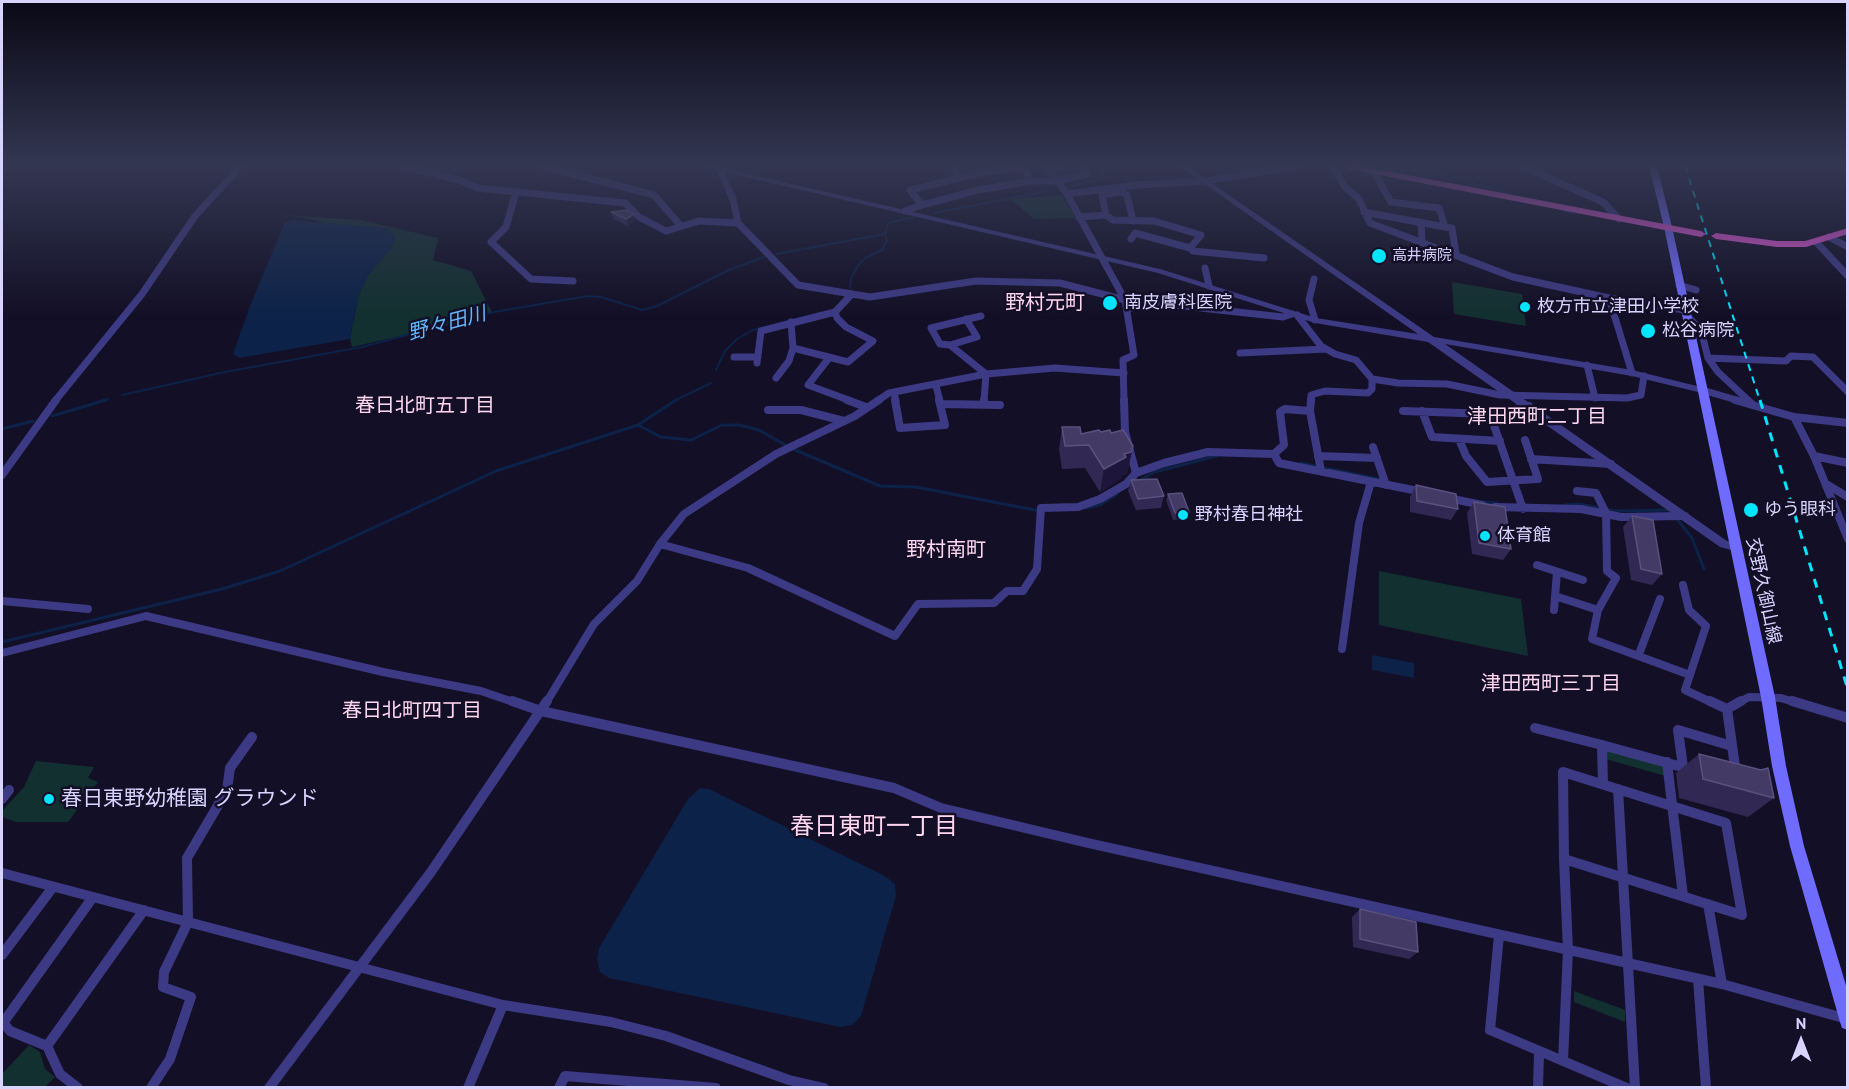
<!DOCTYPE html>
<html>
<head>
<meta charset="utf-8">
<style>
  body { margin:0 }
  #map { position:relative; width:1849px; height:1089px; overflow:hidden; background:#130f26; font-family:"PT Sans",sans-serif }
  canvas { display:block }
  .frame { position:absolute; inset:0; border:3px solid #d9d4ff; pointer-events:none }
  .north { position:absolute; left:1771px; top:1011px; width:60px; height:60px; -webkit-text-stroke:4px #130f26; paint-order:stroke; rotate:0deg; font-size:16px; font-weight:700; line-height:24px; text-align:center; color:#d9d4ff }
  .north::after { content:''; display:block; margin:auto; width:21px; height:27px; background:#d9d4ff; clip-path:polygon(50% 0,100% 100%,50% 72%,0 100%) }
</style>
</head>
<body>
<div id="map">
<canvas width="1849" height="1089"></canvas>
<div class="frame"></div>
<div class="north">N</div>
</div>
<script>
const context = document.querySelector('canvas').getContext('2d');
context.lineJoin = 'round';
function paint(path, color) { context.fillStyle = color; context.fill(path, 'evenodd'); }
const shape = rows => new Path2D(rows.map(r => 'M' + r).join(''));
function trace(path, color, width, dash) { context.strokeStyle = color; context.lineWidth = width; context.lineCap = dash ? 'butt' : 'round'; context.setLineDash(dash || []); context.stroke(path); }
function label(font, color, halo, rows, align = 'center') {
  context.font = font + ' "PT Sans","Noto Sans JP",sans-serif'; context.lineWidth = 5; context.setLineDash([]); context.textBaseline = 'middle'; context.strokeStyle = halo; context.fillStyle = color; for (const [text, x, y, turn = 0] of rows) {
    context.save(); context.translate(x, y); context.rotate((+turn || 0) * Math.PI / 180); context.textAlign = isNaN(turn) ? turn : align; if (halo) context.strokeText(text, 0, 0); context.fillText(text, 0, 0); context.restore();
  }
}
paint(shape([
  [1061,195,1076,218,1034,219,1011,199],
  [283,215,361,220,438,238,433,260,471,271,492,312,437,328,352,347,350,339,359,294,368,275,392,247,311,219],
  [1452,282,1522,294,1526,326,1454,314],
  [1379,571,1521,599,1528,656,1379,625],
  [1602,745,1667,762,1669,777,1602,758],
  [36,761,94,767,88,778,98,782,68,822,16,822,2,817,2,811,24,787],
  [1574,991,1625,1010,1625,1022,1574,1002],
  [29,1045,40,1052,45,1069,55,1077,45,1087,2,1087,2,1074]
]), '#12302f');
paint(shape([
  [292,220,387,228,396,237,392,247,368,275,359,294,350,339,239,358,233,354,250,306,285,222],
  [1372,655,1414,663,1414,678,1372,670],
  [700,788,709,789,885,876,895,884,896,896,861,1016,852,1025,840,1027,609,978,600,972,597,959,599,948,688,799]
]), '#0c2248');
trace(shape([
  [1384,168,1440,173,1512,195],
  [1066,187,1106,178,1099,166],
  [1555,208,1574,214],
  [935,213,1048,191],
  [776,254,885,234],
  [850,288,851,278,857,267,865,258,882,250,887,240,885,234,888,223,914,217],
  [716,370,725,351,737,339,753,330,819,313],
  [122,395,225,372,362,347,494,312,588,296,601,297,642,310,657,306,729,270,764,257],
  [101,401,108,399],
  [674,401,711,383]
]), '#0c2248', 2);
trace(shape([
  [52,416,106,400],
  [638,425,661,437,691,440,722,425,739,425,759,430,787,446],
  [2,429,33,421],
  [793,449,880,486,916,487,1040,511],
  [1301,463,1383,480],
  [1141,480,1154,472,1217,456],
  [1483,502,1497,503],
  [1564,505,1579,504,1615,511,1669,510],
  [1086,508,1100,505,1117,494],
  [1677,519,1692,538,1704,569],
  [2,642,222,589,280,571,496,471,638,425,676,400]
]), '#0c2248', 3);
trace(shape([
  [402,166,459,180,478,188,625,203,639,217,666,231,699,221,738,223],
  [543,166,654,195,680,225],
  [955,166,953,168,960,177],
  [1046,166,1067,194,1125,300,1134,355,1123,360,1124,401],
  [1333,166,1345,187,1359,199,1370,223,1513,277,1609,298],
  [1522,166,1603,202,1619,219],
  [1048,167,1061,166],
  [719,168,733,199,738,223,798,285,870,297,976,281,1060,283,1125,300],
  [1017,168,1024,169,1031,181,978,190,922,205,910,190,985,172,1017,168],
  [1373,170,1391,202,1439,208,1445,227,1452,228,1456,254],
  [1031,181,1057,181,1087,174,1082,166],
  [516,192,506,227,491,242,531,279,573,281],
  [1067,194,1136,185,1206,181,1297,166],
  [905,211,922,205],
  [1364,212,1445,227],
  [1106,215,1102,195,1121,192,1127,195,1133,221],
  [1079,217,1106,215,1113,220,1154,221,1201,235,1190,248,1135,233,1131,239],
  [1421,222,1422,241],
  [1829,237,1848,247],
  [1816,242,1848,276],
  [1190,248,1193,251,1264,258],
  [1205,268,1209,286],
  [1314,279,1309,300,1315,320],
  [1679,285,1696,290],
  [1127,309,1155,303,1283,317,1292,314],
  [1297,315,1321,346,1335,354,1356,360,1372,379,1372,389,1368,393,1325,391,1311,395,1311,401],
  [1686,315,1701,330,1708,358,1718,372,1749,401],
  [981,316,931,328,940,344,950,345,986,374,984,401],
  [950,345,977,337,966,319],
  [793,348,848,362,873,341,846,327,837,318,835,312,852,294],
  [1240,353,1326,349],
  [734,357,758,357],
  [829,358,808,385,851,401],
  [1708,358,1786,361,1791,356,1813,357,1848,392],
  [757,363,761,331,835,312],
  [1587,365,1595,398],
  [1632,373,1609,298,1684,310],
  [776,378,789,361,793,348,791,322],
  [1372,379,1398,383,1447,384,1500,395,1627,398,1641,395,1644,376],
  [936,386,940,401],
  [1702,390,1740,401],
  [894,392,896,401],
  [55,401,142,294,195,216,241,166],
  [877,401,889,393,986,374,1055,368,1124,373]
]), '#3d3a85', 7);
trace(shape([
  [847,400,866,407],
  [895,400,900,428,945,425,939,400],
  [1124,400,1125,432,1136,473],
  [1311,400,1310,411,1321,471],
  [1735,400,1794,417,1848,423],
  [1747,400,1753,405],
  [941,404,1000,405],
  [984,404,984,400],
  [768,410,801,410,844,421],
  [1403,411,1490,414,1529,406],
  [1422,411,1432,437,1500,441],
  [1490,414,1523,509],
  [1794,417,1814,456,1848,539],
  [1459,439,1466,456,1487,482,1538,479,1525,440],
  [1373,447,1386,485],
  [1274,454,1284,445,1280,412,1285,409,1310,411],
  [1318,456,1377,458],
  [1814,456,1848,463],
  [1531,459,1611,464],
  [2,475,56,400],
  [1826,484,1848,497],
  [1577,491,1596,493,1606,513,1607,571,1616,578,1598,610,1592,639,1690,675],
  [1448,498,1482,505],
  [1495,507,1581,509,1621,517,1685,516],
  [660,544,748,568,895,636,918,604,994,603,1007,591,1023,591,1037,569,1041,508,1078,507,1100,499,1126,484,1136,473,1164,463,1208,452,1274,454,1279,463,1423,492],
  [1537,565,1583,580],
  [1683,585,1689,610,1706,626,1685,690,1713,703],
  [1555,596,1598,610],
  [2,601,88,609],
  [1554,610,1557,572],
  [1342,649,1359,523,1371,482],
  [2,653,146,616,383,672,481,691,516,703],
  [1639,654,1660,599],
  [546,703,594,624,637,581,660,544,684,514,776,454,855,416,879,400],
  [1738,703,1749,697,1781,698,1797,703]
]), '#3d3a85', 8);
trace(shape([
  [512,701,541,711,894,788,941,808,1088,843,1722,984,1847,1019],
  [1710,701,1727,709],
  [1792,701,1848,718],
  [1535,728,1602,745],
  [1667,762,1683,896],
  [1683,767,1678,730,1732,746],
  [1563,772,1726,823,1742,915,1564,859,1563,772],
  [1736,774,1727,709,1741,701],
  [1603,784,1602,745,1693,770],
  [1618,789,1635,1088],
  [2,799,9,790],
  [2,873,503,1005,611,1022,666,1036,789,1080,824,1088],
  [1708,904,1722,984],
  [1499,935,1490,1030,1627,1088],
  [2,955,53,887],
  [1698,979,1706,1088],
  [2,1021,10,1031,47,1046,60,1074,78,1088],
  [3,1023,93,897],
  [47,1046,144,910],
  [1563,1061,1568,950,1564,859],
  [151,1088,170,1059,191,997,163,987,164,972,188,922,187,858,227,790,230,768,252,737],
  [269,1088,431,872,547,701],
  [468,1088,503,1005],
  [559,1088,565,1076,716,1088],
  [1538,1088,1539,1053]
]), '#3d3a85', 10);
paint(shape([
  [704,166,714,166,1160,269,1316,318,1418,334,1179,166,1187,166,1434,337,1632,370,1705,388,1707,390,1705,392,1702,393,1632,376,1445,344,1727,541,1739,544,1740,547,1739,550,1735,551,1720,547,1428,342,1315,323,1158,273,707,168,704,166]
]), '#3d3a85');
paint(shape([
  [1649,166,1657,166,1672,227,1775,697,1786,766,1804,846,1848,992,1848,1030,1842,1028,1840,1022,1790,846,1772,766,1761,697,1664,227,1649,166]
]), '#6f6bff');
paint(shape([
  [1344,166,1361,166,1701,231,1706,234,1701,237,1349,169,1344,166],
  [1848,228,1848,234,1806,247,1777,247,1716,239,1711,236,1716,233,1777,241,1805,241,1848,228]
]), '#e055d1');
trace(shape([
  [1685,166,1760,401]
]), '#00e5ff', 2, [7, 6]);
trace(shape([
  [1760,400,1848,690]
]), '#00e5ff', 3, [9, 8]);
paint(shape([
  [611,212,635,221,628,226,613,219],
  [1062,427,1081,434,1101,432,1111,433,1133,446,1128,469,1126,475,1122,475,1121,479,1100,492,1085,468,1062,469,1059,449],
  [1131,480,1164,496,1161,508,1136,510,1128,491],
  [1416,485,1458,509,1451,520,1410,512,1410,497],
  [1168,494,1189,512,1187,519,1173,520,1166,500],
  [1474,502,1511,549,1503,560,1472,554,1467,513],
  [1632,516,1662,574,1652,585,1631,580,1623,527],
  [1699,754,1774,798,1748,817,1679,798,1676,773],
  [1360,909,1418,952,1409,959,1353,947,1352,917]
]), '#312854');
paint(shape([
  [634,214,635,221,628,226,626,219],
  [1133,446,1128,469,1126,475,1122,475,1121,479,1100,492,1104,469]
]), '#1d163a');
const building = shape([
  [627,210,634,214,626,219,611,212,627,210],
  [1062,427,1080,427,1081,434,1099,430,1101,432,1110,430,1111,433,1123,430,1133,446,1131,452,1124,454,1126,457,1104,469,1089,445,1065,446,1062,427],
  [1157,479,1164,496,1138,499,1131,480,1157,479],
  [1416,485,1456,494,1458,509,1417,501,1416,485],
  [1182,493,1189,512,1175,513,1168,494,1182,493],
  [1474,502,1505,507,1511,549,1479,543,1474,502],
  [1632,516,1653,520,1662,574,1641,569,1632,516],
  [1699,754,1761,770,1768,768,1774,798,1703,779,1699,754],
  [1360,909,1416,922,1418,952,1360,939,1360,909]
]);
paint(building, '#433a66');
trace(building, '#5a527e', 1.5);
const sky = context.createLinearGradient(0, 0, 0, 318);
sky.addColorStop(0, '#0a0815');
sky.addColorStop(0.52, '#333752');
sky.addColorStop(1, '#33375200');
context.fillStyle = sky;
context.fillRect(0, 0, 1849, 318);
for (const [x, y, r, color] of [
  [1379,256,8,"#00e5ff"],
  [1110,303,8,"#00e5ff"],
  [1525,307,6,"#00e5ff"],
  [1648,331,8,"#00e5ff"],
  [1751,510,8,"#00e5ff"],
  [1183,515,6,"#00e5ff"],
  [1485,536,6,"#00e5ff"],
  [49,799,6,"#00e5ff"]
]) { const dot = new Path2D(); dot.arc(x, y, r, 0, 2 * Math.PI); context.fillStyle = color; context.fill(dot); trace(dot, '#130f26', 2); }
label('15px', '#d9d4ff', '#130f26', [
  ["高井病院",1392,256]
], 'left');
label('18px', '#d9d4ff', '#130f26', [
  ["南皮膚科医院",1124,303],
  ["枚方市立津田小学校",1537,307],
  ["松谷病院",1662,331],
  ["ゆう眼科",1764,510],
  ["野村春日神社",1195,515],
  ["体育館",1497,536]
], 'left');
label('18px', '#d9d4ff', '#130f26', [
  ["交野久御山線",1763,591,78]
]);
label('20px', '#ffd6f0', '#130f26', [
  ["野村元町",1045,303],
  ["春日北町五丁目",425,406],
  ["津田西町二丁目",1537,417],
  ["野村南町",946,550],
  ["津田西町三丁目",1551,684],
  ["春日北町四丁目",412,711]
]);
label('italic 20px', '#62b6ff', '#130f26', [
  ["野々田川",447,324,-15]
]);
label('21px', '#d9d4ff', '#130f26', [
  ["春日東野幼稚園 グラウンド",61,799]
], 'left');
label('24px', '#ffd6f0', '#130f26', [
  ["春日東町一丁目",874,827]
]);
</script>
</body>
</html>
